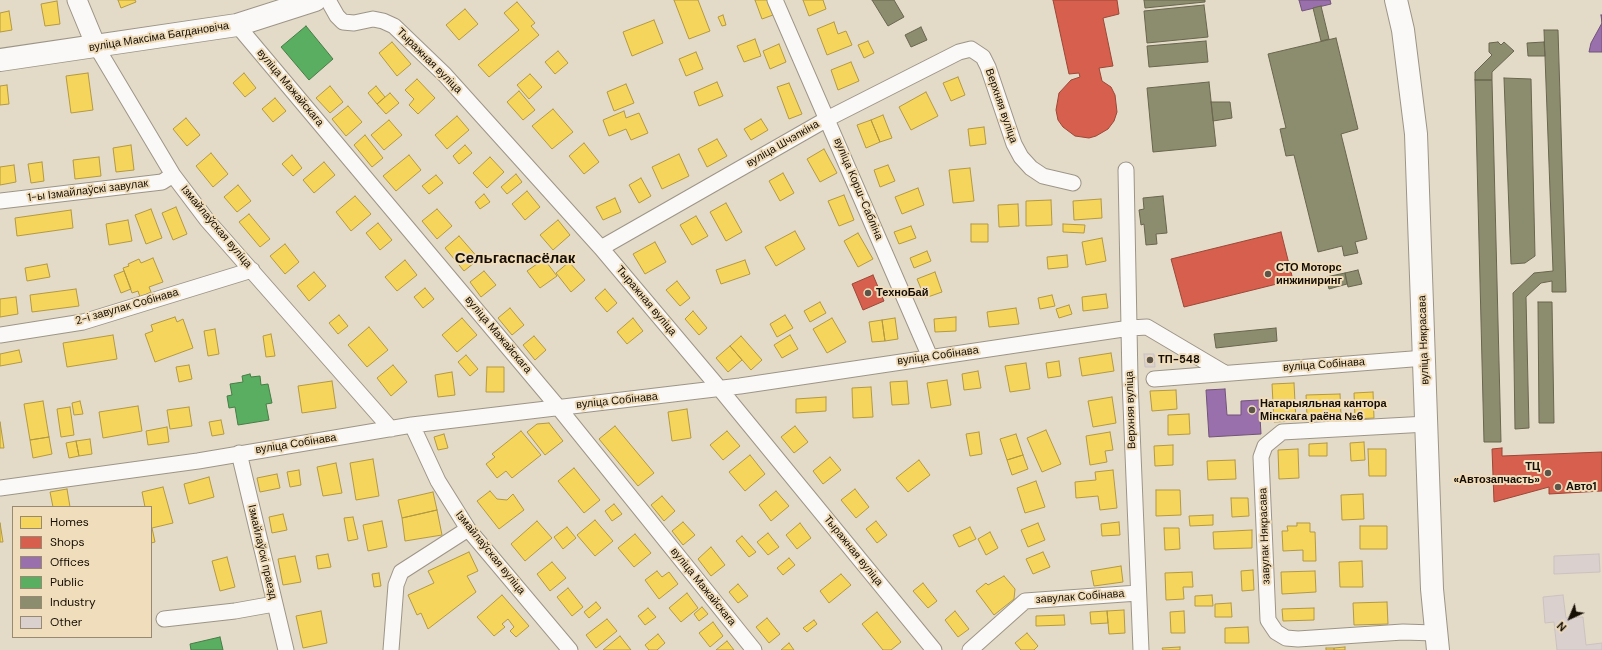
<!DOCTYPE html>
<html>
<head>
<meta charset="utf-8">
<style>
  body { margin:0 }
  #map { position:relative; width:1602px; height:650px; overflow:hidden; background:#e4dac8; font-family:"DM Sans",sans-serif }
  canvas { display:block }
  .legend { position:absolute; left:12px; top:506px; width:140px; height:132px; box-sizing:border-box; background:#f0ddbc; border:1px solid #988a72; margin:0; padding:5px 7px; list-style:none; font-size:12px; color:#150e04 }
  .legend li { display:flex; align-items:center; gap:8px; height:20px }
  .legend b { width:20px; border:1px solid #988a72 }
  .north { position:absolute; left:1550px; top:598px; width:40px; height:40px; -webkit-text-stroke:3px #f0ddbc; paint-order:stroke; rotate:224deg; font-size:11px; font-weight:700; line-height:16px; text-align:center; color:#150e04 }
  .north::after { content:''; display:block; margin:auto; width:14px; height:18px; background:#150e04; clip-path:polygon(50% 0,100% 100%,50% 72%,0 100%) }
</style>
</head>
<body>
<div id="map">
<canvas width="1602" height="650"></canvas>
<ul class="legend">
<li><b style="height:11px;background:#f6d55c"></b>Homes</li>
<li><b style="height:11px;background:#d6604d"></b>Shops</li>
<li><b style="height:11px;background:#9970ab"></b>Offices</li>
<li><b style="height:11px;background:#5aae61"></b>Public</li>
<li><b style="height:11px;background:#8c8c6e"></b>Industry</li>
<li><b style="height:11px;background:#dad1cf"></b>Other</li>
</ul>
<div class="north">N</div>
</div>
<script>
const context = document.querySelector('canvas').getContext('2d');
context.lineJoin = 'round';
function paint(path, color) { context.fillStyle = color; context.fill(path, 'evenodd'); }
const shape = rows => new Path2D(rows.map(r => 'M' + r).join(''));
function trace(path, color, width, dash) { context.strokeStyle = color; context.lineWidth = width; context.lineCap = dash ? 'butt' : 'round'; context.setLineDash(dash || []); context.stroke(path); }
function label(font, color, halo, rows, align = 'center') {
  context.font = font + ' "DM Sans",sans-serif'; context.lineWidth = 4; context.setLineDash([]); context.textBaseline = 'middle'; context.strokeStyle = halo; context.fillStyle = color; for (const [text, x, y, turn = 0] of rows) {
    context.save(); context.translate(x, y); context.rotate((+turn || 0) * Math.PI / 180); context.textAlign = isNaN(turn) ? turn : align; if (halo) context.strokeText(text, 0, 0); context.fillText(text, 0, 0); context.restore();
  }
}
const homes = shape([
  [118,0,135,0,136,2,121,8,118,0],
  [674,0,698,0,710,31,689,39,674,0],
  [755,0,767,0,773,15,762,19,755,0],
  [803,0,823,0,826,9,809,16,803,0],
  [57,1,60,24,45,26,41,4,57,1],
  [517,2,535,23,531,26,539,35,489,77,478,65,519,30,504,13,517,2],
  [465,9,478,24,459,40,446,25,465,9],
  [9,11,12,30,0,32,0,13,9,11],
  [723,15,726,25,722,26,718,17,723,15],
  [654,20,663,43,632,56,623,32,654,20],
  [834,22,838,34,846,31,852,45,827,55,817,29,834,22],
  [755,39,761,56,744,62,737,46,755,39],
  [868,41,874,53,864,58,858,45,868,41],
  [392,42,411,64,397,76,379,53,392,42],
  [779,44,786,62,770,69,763,51,779,44],
  [558,51,568,63,555,74,545,62,558,51],
  [696,52,703,69,686,76,679,59,696,52],
  [851,62,859,81,838,90,831,70,851,62],
  [88,73,93,110,71,113,66,76,88,73],
  [244,73,256,88,245,97,233,83,244,73],
  [530,74,542,87,529,99,517,85,530,74],
  [958,77,965,95,951,101,943,83,958,77],
  [417,79,435,98,418,114,409,105,414,99,405,90,417,79],
  [717,82,723,96,699,106,694,92,717,82],
  [789,83,802,114,789,119,777,87,789,83],
  [626,84,634,103,614,111,607,92,626,84],
  [7,85,9,104,0,105,0,86,7,85],
  [330,86,343,102,330,113,316,98,330,86],
  [376,86,385,97,377,104,368,93,376,86],
  [519,91,535,110,523,120,507,102,519,91],
  [926,92,938,116,911,130,899,107,926,92],
  [390,93,399,103,386,114,377,104,390,93],
  [275,98,286,111,273,122,262,109,275,98],
  [348,106,362,122,346,136,332,119,348,106],
  [553,109,573,132,552,149,532,126,553,109],
  [624,111,626,118,639,113,648,133,631,140,626,129,609,136,603,120,624,111],
  [883,115,892,138,880,142,871,120,883,115],
  [457,116,469,130,447,149,435,135,457,116],
  [186,118,200,135,187,146,173,129,186,118],
  [761,119,768,130,751,140,744,129,761,119],
  [389,120,402,135,384,150,371,135,389,120],
  [871,120,880,142,866,148,857,125,871,120],
  [984,127,986,144,970,146,968,129,984,127],
  [365,135,383,158,372,167,354,145,365,135],
  [717,139,727,156,707,167,698,149,717,139],
  [584,143,599,162,584,174,569,156,584,143],
  [131,145,134,170,116,172,113,148,131,145],
  [465,145,472,153,459,164,453,156,465,145],
  [824,149,837,173,820,182,807,159,824,149],
  [211,153,228,174,213,187,196,166,211,153],
  [679,154,689,176,662,189,652,167,679,154],
  [292,155,302,168,293,176,282,164,292,155],
  [409,155,421,170,396,191,383,176,409,155],
  [99,157,101,176,75,179,73,160,99,157],
  [490,157,504,172,487,188,473,173,490,157],
  [42,162,44,181,31,183,28,164,42,162],
  [324,162,335,175,314,193,303,180,324,162],
  [14,165,16,182,0,185,0,167,14,165],
  [888,165,895,181,880,187,874,170,888,165],
  [970,168,974,201,953,203,949,170,970,168],
  [783,173,794,193,780,201,769,181,783,173],
  [516,174,522,182,507,194,501,187,516,174],
  [436,175,443,183,429,194,422,186,436,175],
  [641,178,651,196,639,203,629,185,641,178],
  [238,185,251,201,237,212,224,197,238,185],
  [918,188,924,205,902,214,895,197,918,188],
  [527,191,540,207,525,220,512,204,527,191],
  [484,194,490,202,480,209,475,202,484,194],
  [844,195,854,220,839,226,828,201,844,195],
  [355,196,371,214,351,231,336,212,355,196],
  [615,198,621,212,603,220,596,207,615,198],
  [1101,199,1102,218,1074,220,1073,201,1101,199],
  [1051,200,1052,225,1026,226,1026,201,1051,200],
  [726,203,742,232,726,241,710,212,726,203],
  [1018,204,1019,226,999,227,998,205,1018,204],
  [176,207,187,234,173,240,162,213,176,207],
  [151,209,162,238,146,244,135,215,151,209],
  [437,209,452,226,437,239,422,221,437,209],
  [71,210,73,228,17,236,15,218,71,210],
  [249,214,270,239,260,247,239,222,249,214],
  [696,216,708,236,692,245,680,225,696,216],
  [128,220,132,241,109,245,106,224,128,220],
  [558,220,570,235,553,250,540,235,558,220],
  [378,223,392,240,380,250,366,233,378,223],
  [971,224,988,224,988,242,971,242,971,224],
  [1063,224,1085,225,1084,233,1063,232,1063,224],
  [911,226,916,238,899,244,894,232,911,226],
  [795,231,805,249,776,266,765,247,795,231],
  [858,233,873,259,858,267,844,241,858,233],
  [459,236,479,259,464,271,445,248,459,236],
  [1102,238,1106,261,1086,265,1082,242,1102,238],
  [655,242,666,262,645,274,633,254,655,242],
  [285,244,299,262,285,274,270,256,285,244],
  [927,251,931,261,914,268,910,258,927,251],
  [1067,255,1068,267,1048,269,1047,257,1067,255],
  [153,258,163,282,149,287,151,292,140,297,138,291,132,293,123,268,129,266,128,264,139,259,141,263,153,258],
  [544,259,557,276,540,288,527,271,544,259],
  [405,260,417,275,397,291,385,277,405,260],
  [745,260,750,274,721,284,716,270,745,260],
  [569,262,585,280,571,292,556,273,569,262],
  [47,264,50,277,27,281,25,268,47,264],
  [124,271,131,289,121,293,114,275,124,271],
  [484,271,496,285,481,297,470,282,484,271],
  [314,272,326,286,309,301,297,286,314,272],
  [935,272,942,292,925,298,917,279,935,272],
  [677,281,690,298,680,306,666,290,677,281],
  [425,288,434,299,423,308,414,297,425,288],
  [76,289,79,306,32,312,30,295,76,289],
  [605,289,617,303,607,312,595,298,605,289],
  [1106,294,1108,308,1083,311,1082,297,1106,294],
  [1052,295,1055,306,1040,309,1038,298,1052,295],
  [16,297,18,314,0,317,0,299,16,297],
  [820,302,826,313,810,322,804,311,820,302],
  [1069,305,1072,314,1059,318,1056,309,1069,305],
  [510,308,524,325,512,335,498,318,510,308],
  [1016,308,1019,324,989,327,987,312,1016,308],
  [693,311,707,328,699,335,685,319,693,311],
  [339,315,348,326,338,334,329,323,339,315],
  [785,315,793,328,777,337,770,324,785,315],
  [175,317,177,322,183,319,193,348,155,362,145,334,153,331,151,325,175,317],
  [956,317,956,331,935,332,934,319,956,317],
  [462,318,477,335,457,352,442,335,462,318],
  [633,318,643,331,627,344,617,332,633,318],
  [832,318,846,342,827,353,813,329,832,318],
  [895,318,898,339,885,341,882,320,895,318],
  [882,320,885,341,872,342,869,322,882,320],
  [369,327,388,350,367,367,348,345,369,327],
  [215,329,219,354,208,356,204,331,215,329],
  [271,334,275,356,266,357,263,336,271,334],
  [113,335,117,359,67,367,63,343,113,335],
  [790,335,798,349,782,358,774,345,790,335],
  [534,336,546,350,535,360,523,345,534,336],
  [741,336,762,360,751,370,730,346,741,336],
  [730,346,742,360,728,372,716,358,730,346],
  [19,350,22,362,0,366,0,354,19,350],
  [1111,353,1114,371,1082,376,1079,358,1111,353],
  [466,355,478,369,470,376,458,362,466,355],
  [1059,361,1061,376,1048,378,1046,363,1059,361],
  [1026,363,1030,389,1010,392,1005,366,1026,363],
  [189,365,192,379,179,382,176,367,189,365],
  [393,365,407,382,391,396,377,378,393,365],
  [487,367,504,367,504,392,486,392,487,367],
  [978,371,981,388,964,390,962,374,978,371],
  [452,372,455,395,438,397,435,375,452,372],
  [947,380,951,405,931,408,927,383,947,380],
  [332,381,336,408,302,413,298,386,332,381],
  [907,381,909,404,892,405,890,382,907,381],
  [1294,383,1296,421,1274,422,1272,384,1294,383],
  [871,387,873,417,853,418,852,388,871,387],
  [1176,390,1177,409,1152,411,1150,391,1176,390],
  [1373,392,1374,418,1355,419,1354,393,1373,392],
  [1340,394,1341,415,1307,416,1306,395,1340,394],
  [826,397,826,411,796,413,796,399,826,397],
  [1112,397,1116,423,1093,427,1088,401,1112,397],
  [43,401,49,437,30,440,24,404,43,401],
  [80,401,83,414,74,415,72,403,80,401],
  [138,406,142,431,103,438,99,412,138,406],
  [70,407,74,435,61,437,57,409,70,407],
  [189,407,192,426,170,429,167,410,189,407],
  [687,409,691,438,672,441,668,412,687,409],
  [1189,414,1190,434,1168,435,1168,415,1189,414],
  [221,420,224,434,212,436,209,422,221,420],
  [0,422,4,448,0,448,0,422],
  [549,423,563,441,545,455,527,432,537,424,549,423],
  [615,426,654,473,638,486,599,439,615,426],
  [795,426,808,442,794,453,781,437,795,426],
  [167,427,169,442,148,445,146,431,167,427],
  [1046,430,1061,464,1042,472,1027,438,1046,430],
  [521,431,541,455,512,478,506,471,497,478,486,464,495,457,492,454,521,431],
  [727,431,740,446,723,460,710,445,727,431],
  [979,432,982,454,970,456,966,434,979,432],
  [1110,432,1113,450,1105,451,1107,462,1090,465,1086,436,1110,432],
  [444,434,448,448,438,450,434,437,444,434],
  [1016,434,1023,455,1007,460,1000,439,1016,434],
  [49,437,52,454,33,458,30,440,49,437],
  [90,439,92,454,79,456,76,441,90,439],
  [76,441,79,456,69,458,66,443,76,441],
  [1364,442,1365,460,1351,461,1350,443,1364,442],
  [1327,443,1327,456,1309,456,1309,444,1327,443],
  [1173,445,1173,465,1155,466,1154,446,1173,445],
  [1298,449,1299,478,1279,479,1278,450,1298,449],
  [1368,449,1386,449,1386,476,1369,476,1368,449],
  [750,455,765,474,745,491,729,472,750,455],
  [1023,455,1028,469,1012,475,1007,460,1023,455],
  [830,457,841,470,823,484,813,471,830,457],
  [373,459,379,496,356,500,350,463,373,459],
  [919,460,930,475,908,492,896,478,919,460],
  [1235,460,1236,479,1208,480,1207,461,1235,460],
  [336,463,342,493,323,496,317,467,336,463],
  [574,468,600,500,584,513,558,481,574,468],
  [299,470,301,485,290,487,287,472,299,470],
  [1113,470,1117,508,1100,510,1098,496,1076,498,1075,482,1096,480,1095,472,1113,470],
  [277,474,280,488,260,492,257,478,277,474],
  [209,477,214,497,189,504,184,484,209,477],
  [1036,481,1045,507,1025,513,1017,488,1036,481],
  [163,487,173,523,152,528,155,542,151,543,151,507,145,507,142,492,163,487],
  [67,489,70,507,53,507,50,492,67,489],
  [855,489,869,507,856,518,841,500,855,489],
  [1156,490,1180,490,1181,515,1156,516,1156,490],
  [490,491,497,499,507,500,513,494,524,510,499,529,477,501,490,491],
  [776,491,789,506,771,521,759,505,776,491],
  [433,492,437,510,402,518,398,500,433,492],
  [1363,494,1364,519,1342,520,1341,495,1363,494],
  [662,496,675,511,664,521,651,505,662,496],
  [1231,498,1248,498,1249,516,1232,517,1231,498],
  [614,504,622,514,612,521,605,511,614,504],
  [437,510,442,535,405,541,402,518,437,510],
  [283,514,287,530,272,533,269,517,283,514],
  [1213,515,1213,525,1190,526,1189,516,1213,515],
  [353,517,358,539,348,541,344,518,353,517],
  [595,520,613,541,595,556,577,535,595,520],
  [382,521,387,547,368,551,363,525,382,521],
  [537,521,552,538,525,561,511,544,537,521],
  [876,521,887,535,877,543,866,529,876,521],
  [683,522,695,535,683,545,672,531,683,522],
  [1119,522,1120,535,1102,536,1101,524,1119,522],
  [0,523,3,542,0,542,0,523],
  [800,523,811,538,797,549,786,535,800,523],
  [1038,523,1045,540,1028,547,1021,530,1038,523],
  [1297,523,1310,523,1310,532,1315,532,1316,561,1303,561,1303,550,1283,551,1282,531,1288,531,1287,526,1297,526,1297,523],
  [1360,526,1387,526,1387,549,1360,549,1360,526],
  [567,527,576,538,563,549,554,537,567,527],
  [970,527,976,539,959,547,953,535,970,527],
  [1164,528,1179,528,1180,549,1165,550,1164,528],
  [1252,530,1252,548,1214,549,1213,532,1252,530],
  [990,532,998,548,986,555,978,539,990,532],
  [768,533,779,547,768,555,757,542,768,533],
  [635,534,651,553,634,567,618,548,635,534],
  [742,536,756,552,749,557,736,541,742,536],
  [711,547,725,565,711,576,698,559,711,547],
  [469,552,478,571,467,576,476,592,428,629,421,613,417,615,408,595,434,583,428,571,469,552],
  [1043,552,1050,567,1033,574,1026,559,1043,552],
  [328,554,331,567,318,569,316,556,328,554],
  [295,556,301,582,283,585,278,559,295,556],
  [227,557,235,587,220,591,212,561,227,557],
  [789,558,795,565,783,575,777,568,789,558],
  [1362,561,1363,587,1340,587,1339,562,1362,561],
  [552,562,566,578,550,591,537,574,552,562],
  [1121,566,1123,582,1094,586,1091,571,1121,566],
  [1253,570,1254,590,1242,591,1241,571,1253,570],
  [657,571,662,577,669,572,678,584,659,599,645,580,657,571],
  [1315,571,1316,592,1282,594,1281,572,1315,571],
  [1192,572,1193,587,1183,587,1184,599,1166,600,1165,573,1192,572],
  [379,573,381,586,374,587,372,574,379,573],
  [841,574,851,585,829,603,820,591,841,574],
  [1004,576,1015,589,1014,599,994,615,976,591,986,583,988,585,1004,576],
  [923,583,937,601,928,608,913,591,923,583],
  [738,584,748,596,738,603,729,592,738,584],
  [568,588,583,607,572,616,557,597,568,588],
  [687,593,698,608,681,622,669,608,687,593],
  [502,595,529,626,516,637,510,631,514,627,508,619,502,624,505,627,494,636,477,617,502,595],
  [1212,595,1213,606,1195,606,1195,596,1212,595],
  [596,602,601,608,589,618,584,612,596,602],
  [1387,602,1388,624,1354,625,1353,603,1387,602],
  [1231,603,1232,617,1215,617,1215,604,1231,603],
  [702,607,708,614,699,621,694,614,702,607],
  [648,608,656,617,645,625,638,616,648,608],
  [1314,608,1314,620,1283,621,1282,609,1314,608],
  [1124,610,1125,633,1109,634,1107,611,1124,610],
  [321,611,327,643,303,648,296,616,321,611],
  [955,611,969,629,958,637,945,620,955,611],
  [1107,611,1108,623,1091,624,1090,612,1107,611],
  [1184,611,1185,633,1171,633,1170,612,1184,611],
  [877,612,901,642,891,650,883,650,862,624,877,612],
  [1064,615,1065,625,1036,626,1036,616,1064,615],
  [767,618,780,634,769,643,756,627,767,618],
  [607,619,617,631,596,648,586,635,607,619],
  [814,620,817,624,807,632,803,628,814,620],
  [713,622,723,636,710,647,699,633,713,622],
  [1248,627,1249,643,1225,643,1225,628,1248,627],
  [1027,633,1038,646,1034,650,1021,650,1015,643,1027,633],
  [658,634,665,643,657,650,649,650,645,645,658,634],
  [620,636,631,650,603,650,620,636],
  [727,641,734,650,716,650,727,641],
  [789,643,794,650,781,650,789,643],
  [1180,647,1180,650,1163,650,1162,648,1180,647],
  [1345,647,1345,650,1334,650,1334,648,1345,647],
  [1326,648,1334,648,1334,650,1326,650,1326,648]
]);
paint(homes, '#f6d55c');
trace(homes, '#b29942', 1);
const shops = shape([
  [1053,0,1117,0,1119,14,1103,18,1113,66,1099,68,1102,81,1111,87,1115,95,1117,112,1114,121,1108,129,1096,136,1089,138,1075,136,1063,127,1058,120,1056,110,1059,93,1071,80,1080,77,1079,73,1069,74,1053,0],
  [1281,232,1293,280,1184,307,1171,259,1281,232],
  [873,275,884,301,863,310,852,284,873,275],
  [1502,448,1502,456,1602,452,1602,491,1549,494,1549,487,1494,502,1492,449,1502,448]
]);
paint(shops, '#d6604d');
trace(shops, '#9c4737', 1);
const offices = shape([
  [1299,0,1330,0,1331,4,1302,11,1299,0],
  [1601,15,1602,15,1602,52,1589,52,1591,43,1602,23,1601,15],
  [1225,389,1227,415,1241,415,1241,401,1259,400,1261,434,1209,437,1206,390,1225,389]
]);
paint(offices, '#9970ab');
trace(offices, '#715379', 1);
const public = shape([
  [306,26,333,59,309,80,281,47,306,26],
  [250,374,251,377,260,376,261,385,268,384,272,403,266,404,269,420,238,425,235,407,229,408,227,396,232,395,230,384,243,382,242,376,250,374],
  [220,637,223,650,191,650,190,644,220,637]
]);
paint(public, '#5aae61');
trace(public, '#457e45', 1);
const industry = shape([
  [872,0,894,0,904,17,888,26,872,0],
  [1144,0,1205,0,1205,2,1145,8,1144,0],
  [1204,5,1208,37,1147,43,1144,11,1204,5],
  [1321,6,1329,39,1321,41,1313,8,1321,6],
  [921,27,927,40,911,47,905,35,921,27],
  [1544,30,1558,30,1566,292,1552,292,1552,281,1541,283,1526,297,1529,428,1515,429,1513,293,1534,273,1553,271,1544,30],
  [1336,38,1358,129,1341,134,1367,239,1355,242,1358,253,1344,256,1342,246,1318,252,1294,155,1286,156,1280,129,1286,128,1268,54,1336,38],
  [1206,41,1208,62,1149,67,1147,46,1206,41],
  [1498,42,1501,45,1504,42,1514,51,1492,72,1492,80,1475,80,1475,72,1492,55,1489,52,1489,43,1498,42],
  [1544,42,1545,56,1528,56,1527,43,1544,42],
  [1504,78,1531,79,1535,256,1525,263,1511,264,1504,78],
  [1475,80,1492,80,1501,442,1484,442,1475,80],
  [1209,82,1216,146,1153,152,1147,88,1209,82],
  [1211,102,1230,102,1232,118,1213,121,1211,102],
  [1163,196,1167,233,1156,234,1157,244,1146,245,1144,224,1141,225,1139,210,1144,209,1143,198,1163,196],
  [1358,270,1362,284,1348,287,1345,273,1358,270],
  [1345,273,1347,284,1329,289,1326,277,1345,273],
  [1538,302,1552,302,1554,423,1539,423,1538,302],
  [1276,328,1277,341,1216,348,1214,334,1276,328]
]);
paint(industry, '#8c8c6e');
trace(industry, '#68664e', 1);
const building = shape([
  [1144,354,1154,354,1155,367,1145,367,1144,354],
  [1599,554,1600,572,1554,574,1554,556,1599,554],
  [1563,595,1566,618,1583,617,1586,645,1602,643,1602,650,1557,650,1554,622,1545,623,1543,597,1563,595]
]);
paint(building, '#dad1cf');
trace(building, '#cbc2bf', 1);
const minor = shape([
  [328,0,337,16,343,22,354,23,373,19,383,21,394,26,445,75,601,248,720,389,934,650],
  [775,0,930,357],
  [237,25,558,407,754,650],
  [96,46,173,175,207,220,391,429],
  [1126,170,1130,380,1141,650],
  [0,201,162,182,173,175],
  [601,248,827,119,959,52,971,49,983,57,988,67,1014,144,1021,157,1031,168,1043,176,1073,183],
  [0,335,83,322,252,270],
  [1154,379,1425,358],
  [1427,424,1282,432,1265,446,1261,457,1268,620,1276,632,1286,638,1298,639,1403,632,1435,633],
  [412,425,438,481,468,529,570,650],
  [239,453,286,650],
  [0,488,198,461,412,425,740,386,1130,328,1147,327,1223,372],
  [164,619,235,611,274,604],
  [391,650,396,585,401,572,468,529],
  [970,650,1025,601,1138,593]
]);
const tertiary = shape([
  [77,0,96,46]
]);
const secondary = shape([
  [1396,0,1403,30,1416,134,1432,589,1438,650],
  [0,60,237,25,315,0]
]);
trace(minor, '#9c9587', 17);
trace(tertiary, '#9c9587', 21);
trace(secondary, '#9c9587', 24);
trace(minor, '#fbf9f7', 15);
trace(tertiary, '#fbf9f7', 19);
trace(secondary, '#fbf9f7', 22);
for (const [x, y, r, color] of [
  [1268,274,4,"#5d5549"],
  [868,293,4,"#5d5549"],
  [1150,360,4,"#5d5549"],
  [1252,410,4,"#5d5549"],
  [1548,473,4,"#5d5549"],
  [1558,487,4,"#5d5549"]
]) { const dot = new Path2D(); dot.arc(x, y, r, 0, 2 * Math.PI); context.fillStyle = color; context.fill(dot); trace(dot, '#f0ddbc', 1.5); }
label('11px', '#150e04', '#f0ddbc', [
  ["вуліца Максіма Багдановіча",159,37,-9],
  ["Тыражная вуліца",429,61,45],
  ["вуліца Мажайскага",290,88,50],
  ["Верхняя вуліца",1001,106,71],
  ["вуліца Шчэпкіна",783,144,-30],
  ["вуліца Корш-Сабліна",858,189,67],
  ["1-ы Ізмайлаўскі завулак",88,191,-7],
  ["Ізмайлаўская вуліца",216,227,50],
  ["Тыражная вуліца",646,301,50],
  ["2-і завулак Собінава",127,307,-16],
  ["вуліца Мажайскага",498,335,50],
  ["вуліца Някрасава",1424,340,-92],
  ["вуліца Собінава",938,356,-8],
  ["вуліца Собінава",1324,365,-4],
  ["вуліца Собінава",617,401,-6],
  ["Верхняя вуліца",1131,410,-92],
  ["вуліца Собінава",296,444,-9],
  ["завулак Някрасава",1265,536,-92],
  ["Тыражная вуліца",853,551,51],
  ["Ізмайлаўскі праезд",262,552,77],
  ["Ізмайлаўская вуліца",490,553,51],
  ["вуліца Мажайскага",703,587,51],
  ["завулак Собінава",1080,597,-4]
]);
label('bold 11px', '#150e04', '#f0ddbc', [
  ["СТО Моторс",1276,268],
  ["инжиниринг",1276,281],
  ["ТехноБай",876,293],
  ["ТП-548",1158,360],
  ["Натарыяльная кантора",1260,404],
  ["Мінскага раёна №6",1260,417],
  ["ТЦ",1540,467,"right"],
  ["«Автозапчасть»",1540,480,"right"],
  ["Авто1",1566,487]
], 'left');
label('bold 15px', '#150e04', '#f0ddbc', [
  ["Сельгаспасёлак",515,259]
]);
</script>
</body>
</html>
